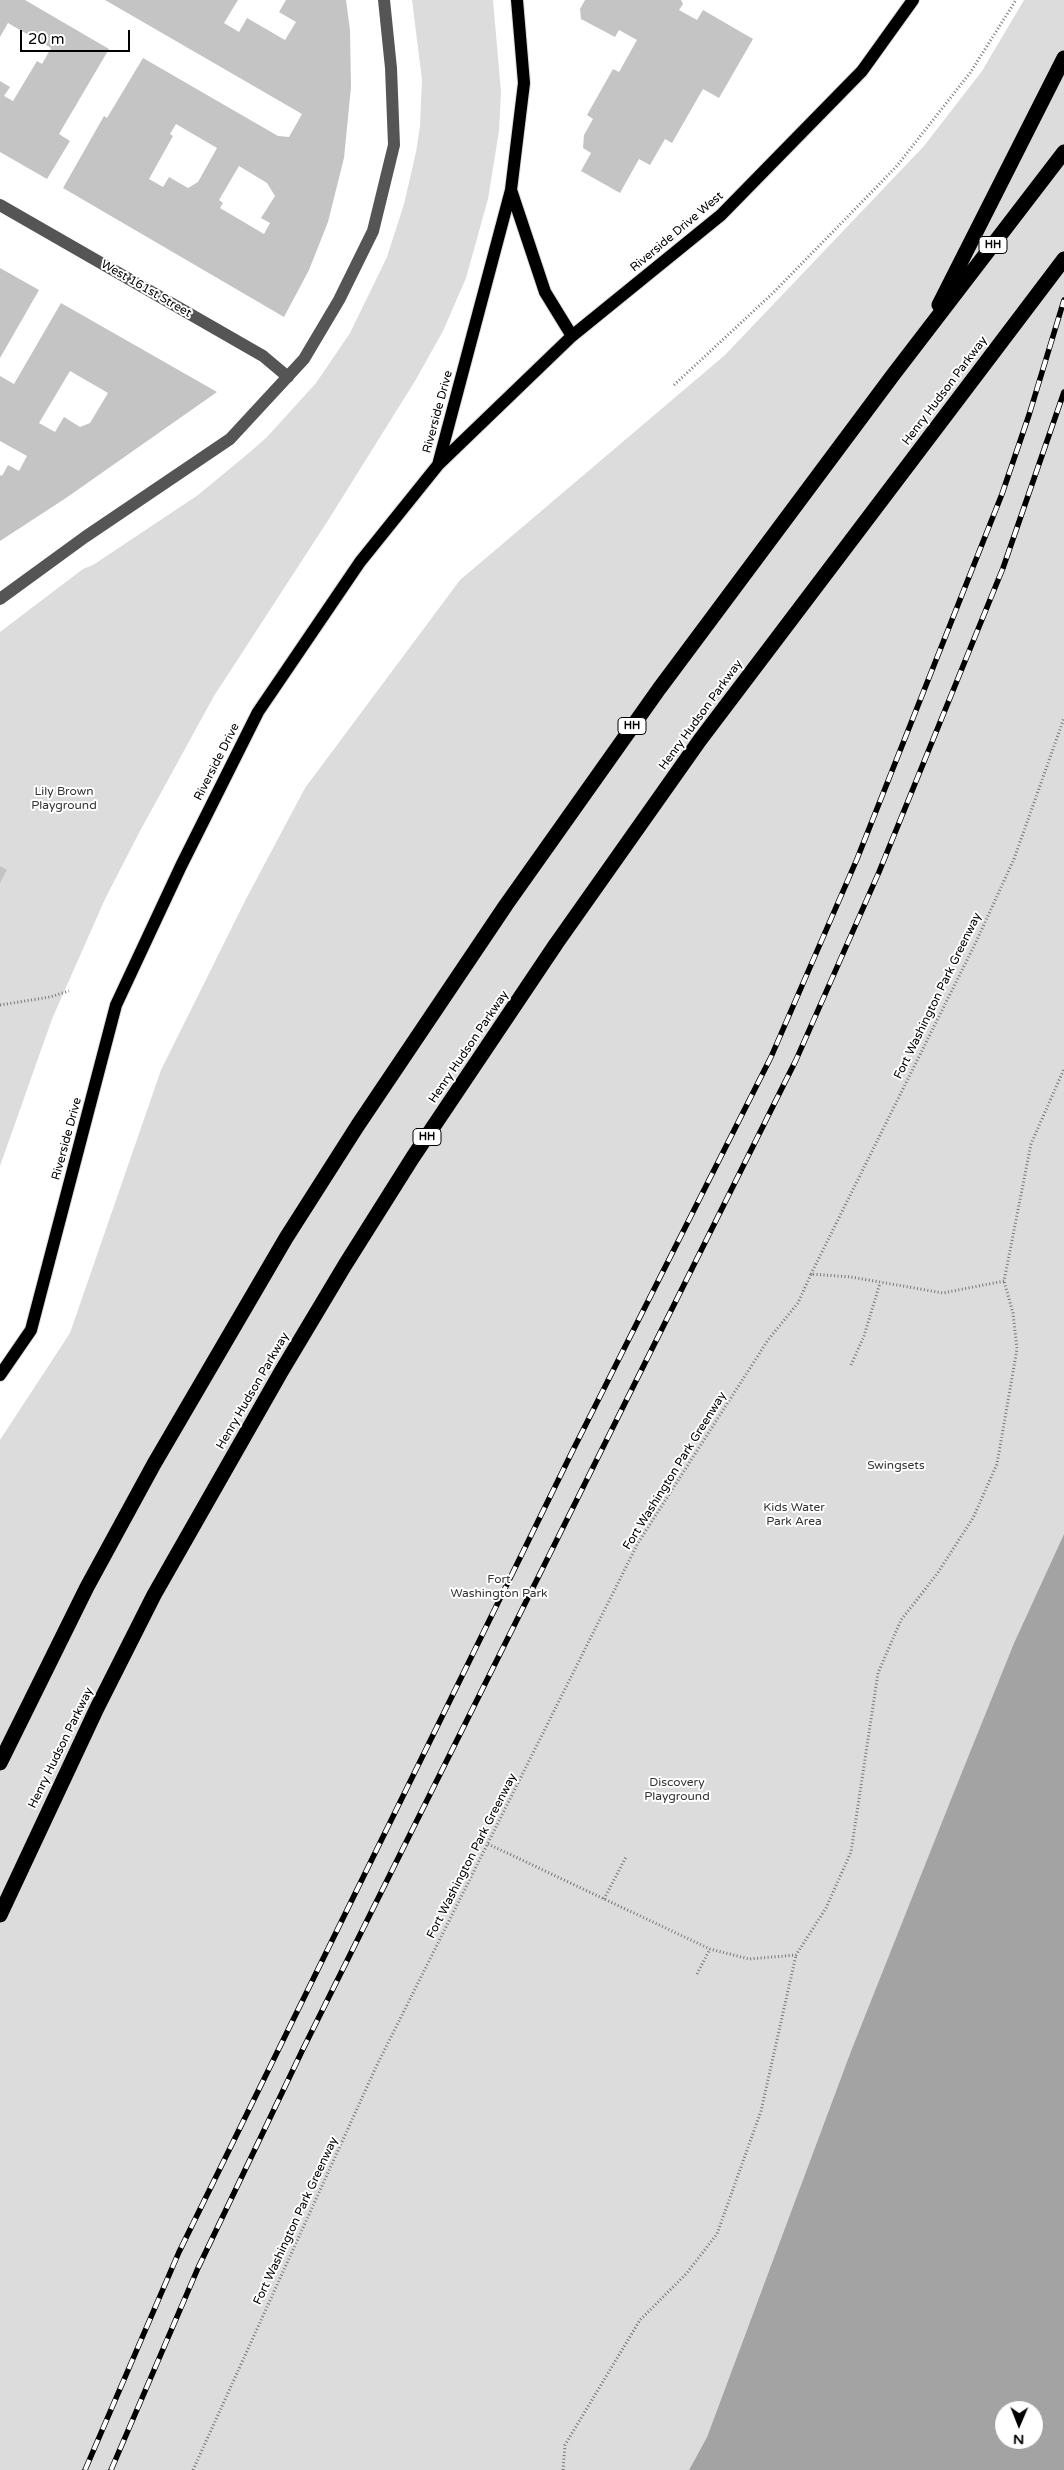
<!DOCTYPE html>
<html>
<head>
<meta charset="utf-8">
<style>
  body { margin:0 }
  #map { position:relative; width:1064px; height:2470px; overflow:hidden; background:#fff; font-family:"Varela Round",sans-serif }
  canvas { display:block }
  .north { position:absolute; left:994px; top:2400px; width:50px; height:50px; box-sizing:border-box; background:#fff; border:1px solid #999; border-radius:50%; rotate:181deg; font-size:14px; font-weight:700; line-height:20px; text-align:center; color:#000 }
  .north::after { content:''; display:block; margin:auto; width:18px; height:22px; background:#000; clip-path:polygon(50% 0,100% 100%,50% 72%,0 100%) }
  .scale { position:absolute; left:20px; top:30px; width:110px; height:22px; box-sizing:border-box; border:2px solid #000; border-top:0; padding-left:6px; font-size:15px; line-height:18px; white-space:nowrap; color:#000; -webkit-text-stroke:4px #fff; paint-order:stroke }
</style>
</head>
<body>
<div id="map">
<canvas width="1064" height="2470"></canvas>
<div class="north">N</div>
<div class="scale">20 m</div>
</div>
<script>
const context = document.querySelector('canvas').getContext('2d');
context.lineJoin = 'round';
function paint(path, color) { context.fillStyle = color; context.fill(path, 'evenodd'); }
const shape = rows => new Path2D(rows.map(r => 'M' + r).join(''));
function trace(path, color, width, dash) { context.strokeStyle = color; context.lineWidth = width; context.lineCap = dash ? 'butt' : 'round'; context.setLineDash(dash || []); context.stroke(path); }
function label(font, color, halo, rows, align = 'center') {
  context.font = font + ' "Varela Round",sans-serif'; context.lineWidth = 4; context.setLineDash([]); context.textBaseline = 'middle'; context.strokeStyle = halo; context.fillStyle = color; for (const [text, x, y, turn = 0] of rows) {
    context.save(); context.translate(x, y); context.rotate((+turn || 0) * Math.PI / 180); context.textAlign = isNaN(turn) ? turn : align; if (halo) context.strokeText(text, 0, 0); context.fillText(text, 0, 0); context.restore();
  }
}
paint(shape([
  [412,0,493,0,501,92,499,131,488,199,466,278,443,331,415,381,327,522,214,696,140,831,105,899,52,1019,0,1166,0,632,83,569,93,565,198,495,250,452,267,437,316,383,350,333,387,257,404,204,416,152,420,126,422,80],
  [1024,0,1064,0,1064,1534,1014,1643,851,2051,707,2437,689,2470,0,2470,0,1440,70,1333,161,1070,246,899,305,788,460,580,725,355,924,146,982,71]
]), '#dcdcdc');
paint(shape([
  [1064,1534,1064,2470,689,2470,707,2437,851,2051,954,1792,1014,1643],
  [1004,2410,1034,2410,1034,2440,1004,2440]
]), '#a3a3a3');
paint(shape([
  [0,0,25,0,109,49,59,134,70,141,47,179,0,152,0,81,10,87,4,96,13,101,37,61,42,64,51,48,8,23,0,37],
  [105,0,238,0,224,23,239,32,247,18,285,40,296,22,279,12,286,0,346,0,350,30,351,87,344,158,328,222,309,270,284,317,63,188,104,116,107,118,143,58,278,136,289,137,302,114],
  [176,124,217,148,198,182,188,188,169,177,163,187,149,179,173,136,170,134],
  [239,166,267,183,275,196,261,218,270,223,264,234,220,208,223,203,219,200],
  [585,0,681,0,683,4,679,10,697,20,703,10,753,39,719,98,703,89,672,143,665,139,650,165,639,159,620,193,581,171,591,153,583,148,584,135,593,119,587,115,613,69,619,72,637,40,619,30,615,37,581,19,580,9],
  [0,268,39,290,0,358],
  [61,303,217,392,66,498,0,541,0,475,2,476,8,465,19,471,27,456,0,441,0,376,14,384],
  [70,371,108,393,90,423,80,427,64,417,55,432,39,423],
  [0,866,7,870,0,883]
]), '#c4c4c4');
const major = shape([
  [511,190,545,292,572,336],
  [438,465,572,336,721,215,862,71,913,0],
  [0,1375,31,1330,116,1005,181,866,258,712,360,562,438,465,511,190,524,83,517,0]
]);
const highway = shape([
  [939,305,1064,58],
  [0,1763,87,1587,154,1464,286,1238,358,1125,506,905,659,689,893,375,1064,152],
  [0,1915,97,1708,154,1595,281,1372,345,1265,413,1157,556,944,700,740,1064,259]
]);
trace(major, '#dbdbdb', 14);
trace(highway, '#dbdbdb', 17);
trace(shape([
  [674,385,773,293,896,167,970,73,1016,0],
  [0,1005,50,997,69,991],
  [811,1274,976,942,1014,859,1064,718],
  [851,1365,864,1336,880,1283],
  [488,1844,710,1949,749,1959,796,1955,826,1908,851,1852,878,1673,901,1620,937,1574,973,1518,997,1464,1017,1349,1013,1313,1004,1281],
  [604,1899,626,1857],
  [697,1974,710,1949],
  [193,2470,376,2067,638,1543,768,1340,798,1303,811,1274,851,1277,943,1293,1004,1281,1031,1144,1064,1069],
  [563,2470,565,2445,640,2320,686,2274,717,2234,761,2111,796,1955]
]), '#777', 3, [1, 2.5]);
trace(shape([
  [0,205,263,356,288,377],
  [0,599,85,537,230,439,304,359,339,300,373,231,394,145,391,68,384,0]
]), '#555', 12);
trace(major, '#000', 12);
trace(highway, '#000', 15);
const rail = shape([
  [85,2470,179,2252,573,1450,771,1057,857,859,1002,494,1029,415,1064,300],
  [111,2470,198,2268,303,2049,796,1060,879,872,1003,568,1064,392]
]);
trace(rail, '#000', 5.5);
trace(rail, '#fff', 4, [11]);
for (const [x, y, w] of [
  [993,245,28],
  [632,726,28],
  [427,1137,28]
]) { const box = new Path2D(); box.roundRect(x - w / 2, y - 8.5, w, 17, 4); context.fillStyle = '#fff'; context.fill(box); trace(box, '#000', 1); }
label('bold 11px', '#000', null, [
  ["HH",993,245],
  ["HH",632,726],
  ["HH",427,1137]
]);
label('12px', '#000', '#fff', [
  ["Riverside Drive West",677,232,-40],
  ["West 161st Street",146,289,30],
  ["Henry Hudson Parkway",945,391,-53],
  ["Riverside Drive",438,412,-75],
  ["Henry Hudson Parkway",701,715,-54],
  ["Riverside Drive",217,762,-63],
  ["Fort Washington Park Greenway",938,996,-64],
  ["Henry Hudson Parkway",469,1047,-56],
  ["Riverside Drive",67,1139,-75],
  ["Henry Hudson Parkway",253,1391,-60],
  ["Fort Washington Park Greenway",675,1471,-58],
  ["Henry Hudson Parkway",61,1748,-64],
  ["Fort Washington Park Greenway",472,1856,-63],
  ["Fort Washington Park Greenway",296,2221,-65]
]);
label('12px', '#333', '#fff', [
  ["Lily Brown",64,792],
  ["Playground",64,806],
  ["Swingsets",896,1466],
  ["Kids Water",794,1508],
  ["Park Area",794,1522],
  ["Fort",499,1580],
  ["Washington Park",499,1594],
  ["Discovery",677,1783],
  ["Playground",677,1797]
]);
</script>
</body>
</html>
